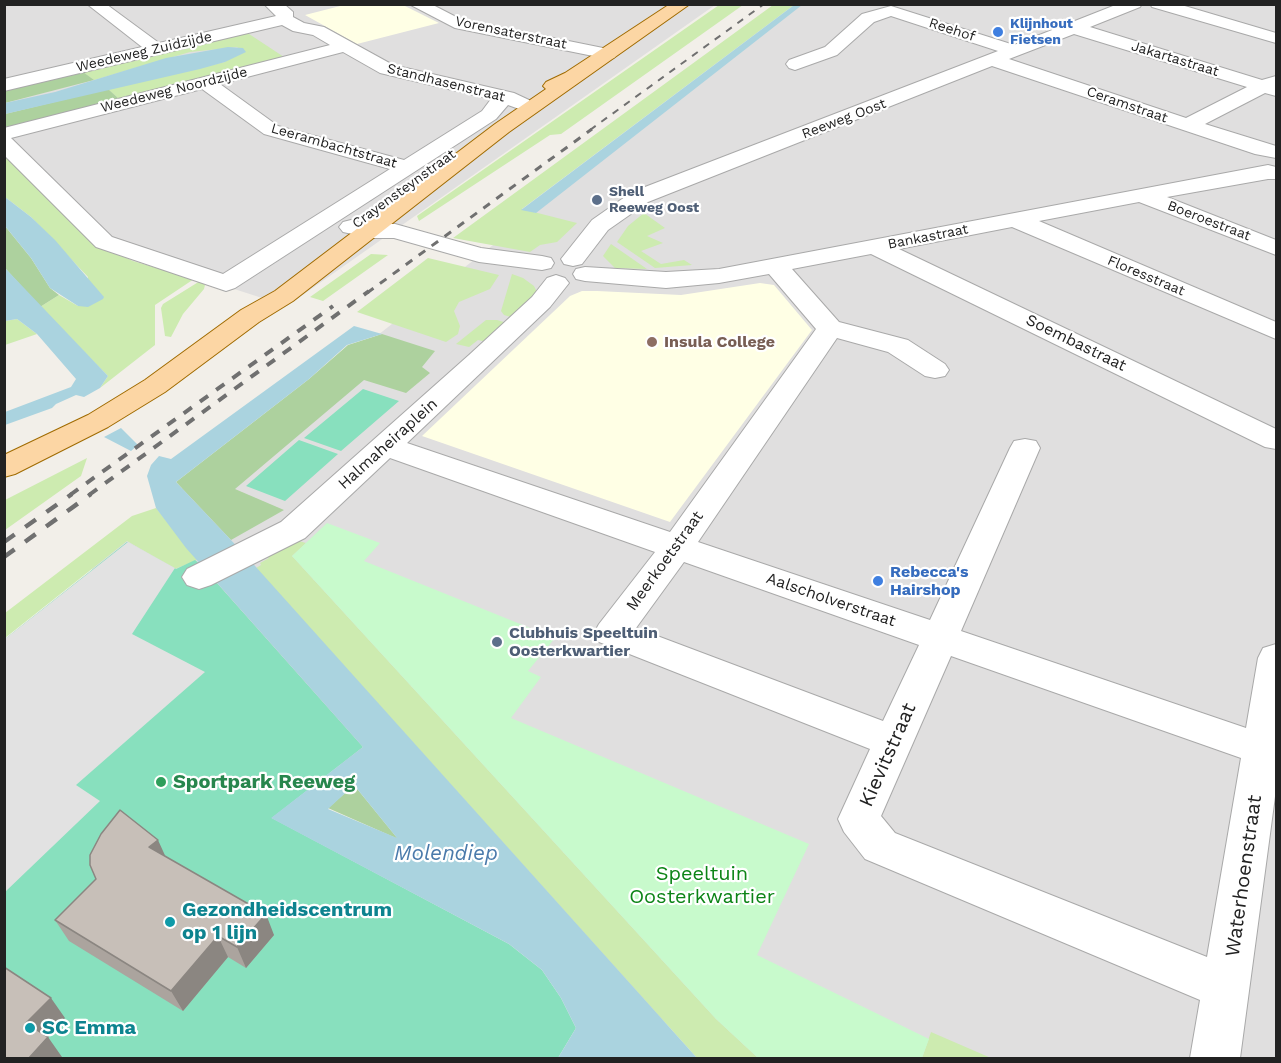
<!DOCTYPE html>
<html>
<head>
<meta charset="utf-8">
<style>
  body { margin:0 }
  #map { position:relative; width:1281px; height:1063px; overflow:hidden; background:#f2efe9; font-family:"Work Sans",sans-serif }
  canvas { display:block }
  .frame { position:absolute; inset:0; border:6px solid #222; pointer-events:none }
</style>
</head>
<body>
<div id="map">
<canvas width="1281" height="1063"></canvas>
<div class="frame"></div>
</div>
<script>
const context = document.querySelector('canvas').getContext('2d');
context.lineJoin = 'round';
function paint(path, color) { context.fillStyle = color; context.fill(path, 'evenodd'); }
const shape = rows => new Path2D(rows.map(r => 'M' + r).join(''));
function trace(path, color, width, dash) { context.strokeStyle = color; context.lineWidth = width; context.lineCap = dash ? 'butt' : 'round'; context.setLineDash(dash || []); context.stroke(path); }
function label(font, color, halo, rows, align = 'center') {
  context.font = font + ' "Work Sans",sans-serif'; context.lineWidth = 4.5; context.setLineDash([]); context.textBaseline = 'middle'; context.strokeStyle = halo; context.fillStyle = color; for (const [text, x, y, turn = 0] of rows) {
    context.save(); context.translate(x, y); context.rotate((+turn || 0) * Math.PI / 180); context.textAlign = isNaN(turn) ? turn : align; if (halo) context.strokeText(text, 0, 0); context.fillText(text, 0, 0); context.restore();
  }
}
paint(shape([
  [4,5,715,5,287,306,110,249,5,145],
  [800,5,1276,5,1276,1058,710,1058,85,564]
]), '#e0dfdf');
paint(shape([
  [348,4,403,5,439,23,357,44,305,15],
  [760,283,774,285,812,330,670,522,422,436,570,296,582,291,597,291,681,295]
]), '#ffffe5');
paint(shape([
  [719,5,743,5,561,134,550,135,419,221,417,216],
  [773,5,794,5,522,209,577,223,557,242,540,245,530,252,453,238],
  [243,30,284,57,119,99,108,89,225,62,238,47,190,52,94,80,79,69],
  [5,152,90,241,133,261,194,279,155,305,155,345,100,388,108,376,40,307,59,295,78,306,88,277,31,217,5,197],
  [644,213,665,228,647,236,663,243,641,251,661,264,684,260,692,265,655,268,617,242,628,226],
  [611,244,647,269,615,268,603,256],
  [371,254,388,255,323,301,310,297],
  [428,258,499,275,490,289,459,302,454,311,460,326,458,334,446,342,357,312],
  [512,274,523,278,534,286,537,292,514,318,504,315,501,311],
  [200,281,205,285,204,289,183,314,171,337,165,336,161,308,163,304],
  [17,319,37,334,5,345,5,321],
  [486,320,497,320,507,323,487,342,478,340,469,347,456,344],
  [87,458,81,476,5,530,5,500],
  [156,508,197,560,175,569,127,541,5,638,5,613,132,516],
  [299,541,306,543,292,556,716,1019,758,1058,697,1058,256,568,261,565,260,563,269,558,267,557],
  [931,1032,991,1058,922,1058]
]), '#cdebb0');
paint(shape([
  [79,69,94,80,5,103,4,87],
  [108,89,119,99,8,128,5,125,5,114],
  [5,226,31,258,50,288,59,295,40,307,5,268],
  [382,334,435,351,422,367,430,373,406,393,364,380,235,489,284,510,231,540,176,482,309,379,348,345],
  [354,785,398,839,328,808]
]), '#add19e');
paint(shape([
  [327,523,380,543,364,561,555,638,528,671,541,677,511,718,809,844,757,955,929,1039,922,1058,758,1058,716,1019,292,556]
]), '#c8facc');
paint(shape([
  [363,389,399,401,341,451,304,438],
  [299,440,338,454,285,501,246,486],
  [127,542,176,569,195,560,200,564,363,747,272,818,509,944,542,970,561,998,576,1028,558,1058,5,1058,5,639]
]), '#88e0be');
paint(shape([
  [128,542,175,568,132,634,205,672,76,785,100,801,5,892,5,639]
]), '#e2e2e2');
paint(shape([
  [794,5,802,5,536,213,521,210],
  [228,47,243,48,246,52,225,62,200,69,5,114,5,103,55,92,166,58],
  [5,197,31,217,55,240,104,297,103,299,88,307,78,306,50,288,31,258,5,226],
  [5,268,108,376,100,388,84,397,76,395,56,404,52,408,5,425,5,412,71,387,76,379,37,334,17,319,5,321],
  [354,326,382,334,347,345,309,379,176,482,247,557,697,1058,558,1058,576,1028,561,998,542,970,509,944,271,818,363,747,186,548,156,508,147,476,151,465,159,456,171,459],
  [354,785,397,838,328,809],
  [121,428,138,445,131,451,104,437]
]), '#aad3df');
const minor = shape([
  [87,4,106,4,159,43,276,16,264,4,284,4,293,12,293,17,304,23,324,27,393,65,514,93,529,100,532,104,529,108,522,110,508,105,496,119,235,288,226,291,96,247,4,155,4,128,330,45,313,35,293,31,282,25,4,91,4,79,142,47,87,4],
  [343,52,380,73,491,99,482,111,404,160,278,126,220,84,343,52],
  [202,89,264,134,390,169,223,274,112,237,11,138,202,89],
  [409,4,431,4,460,19,608,49,614,50,617,54,614,58,608,59,455,28,409,4],
  [1118,4,1142,4,1140,7,1090,27,1262,80,1276,76,1276,96,1265,93,1205,124,1276,146,1276,158,1255,154,992,66,648,202,608,230,582,264,573,266,564,264,561,259,592,220,632,192,998,51,891,16,874,22,837,55,795,70,789,68,786,64,789,60,825,47,862,14,891,6,1014,45,1118,4],
  [1074,34,1247,87,1186,118,1009,59,1074,34],
  [1150,4,1178,4,1276,33,1276,43,1152,7,1150,4],
  [1268,165,1276,167,1276,179,1268,179,1167,197,1276,240,1276,255,1139,202,1039,221,1276,322,1276,339,1012,227,899,249,1276,429,1276,449,1265,447,871,254,792,269,839,322,908,340,945,364,949,370,945,376,935,378,925,376,888,352,837,338,698,542,930,620,1010,448,1014,441,1025,439,1036,441,1040,448,961,631,1246,728,1258,658,1263,648,1276,644,1276,789,1240,1058,1190,1058,1200,1000,865,859,844,832,838,819,870,749,599,642,594,633,599,624,655,552,390,458,305,538,211,585,199,589,187,585,182,577,187,569,281,522,469,355,532,297,547,278,556,275,565,278,569,283,550,307,407,443,670,532,816,329,769,274,719,283,666,288,585,281,576,279,573,274,576,269,585,267,666,272,719,269,1268,165],
  [684,562,919,645,883,721,636,628,684,562],
  [951,656,1241,758,1207,957,895,833,881,816,951,656],
  [351,220,371,224,395,224,481,248,542,256,551,258,554,263,551,268,542,270,479,262,394,238,371,238,343,232,339,227,343,222,351,220]
]);
const major = shape([
  [670,4,690,4,509,132,293,301,259,322,165,392,108,427,15,474,4,477,4,455,88,415,145,380,241,310,275,291,495,124,546,89,543,86,546,82,565,73,670,4]
]);
trace(minor, '#a9a9a9', 2);
trace(major, '#a06b00', 2);
paint(minor, '#fff');
paint(major, '#fcd6a4');
trace(shape([
  [590,130,764,4]
]), '#707070', 2, [7, 7]);
trace(shape([
  [367,293,592,129]
]), '#707070', 3, [8, 8]);
trace(shape([
  [70,495,333,306],
  [89,495,369,291]
]), '#707070', 4, [10, 10]);
trace(shape([
  [4,542,72,494],
  [4,557,91,494]
]), '#707070', 4.5, [13, 13]);
paint(shape([
  [166,857,274,935,246,968,228,957,183,1011,69,941,55,920,96,879]
]), '#aba49e');
paint(shape([
  [158,840,168,862,149,847],
  [266,914,274,935,246,968,237,947],
  [218,936,228,957,183,1011,171,991],
  [51,998,65,1018,42,1043,26,1023],
  [48,1037,62,1057,61,1059,28,1059]
]), '#8b8681');
const building = shape([
  [120,810,158,840,149,847,266,914,237,947,218,936,171,991,55,920,96,879,90,865,90,855,101,834,120,810],
  [4,967,51,998,26,1023,48,1037,28,1059,4,1059,4,967]
]);
paint(building, '#c7bfb8');
trace(building, '#8b8681', 1.5);
for (const [x, y, r, color] of [
  [998,32,6,"#3f7fe0"],
  [597,200,6,"#5c6f8a"],
  [652,342,6,"#8d6e63"],
  [878,581,6,"#3f7fe0"],
  [497,642,6,"#5c6f8a"],
  [161,782,6,"#2e9e5b"],
  [170,922,6,"#0f9aa8"],
  [30,1028,6,"#0f9aa8"]
]) { const dot = new Path2D(); dot.arc(x, y, r, 0, 2 * Math.PI); context.fillStyle = color; context.fill(dot); trace(dot, '#fff', 2); }
label('bold 14px', '#366cbe', '#fff', [
  ["Klijnhout",1010,24],
  ["Fietsen",1010,40]
], 'left');
label('14px', '#222', '#fff', [
  ["Reehof",952,30,18],
  ["Vorensaterstraat",511,33,12],
  ["Weedeweg Zuidzijde",144,52,-13],
  ["Jakartastraat",1175,59,17],
  ["Standhasenstraat",446,83,14],
  ["Weedeweg Noordzijde",174,90,-14],
  ["Ceramstraat",1127,105,19],
  ["Reeweg Oost",844,119,-21],
  ["Leerambachtstraat",334,146,16],
  ["Crayensteynstraat",404,189,-36],
  ["Boeroestraat",1209,221,21],
  ["Bankastraat",928,237,-11],
  ["Floresstraat",1146,276,23]
]);
label('bold 14px', '#4e5e75', '#fff', [
  ["Shell",609,192],
  ["Reeweg Oost",609,208]
], 'left');
label('bold 16px', '#785e54', '#fff', [
  ["Insula College",664,342]
], 'left');
label('16px', '#222', '#fff', [
  ["Soembastraat",1076,343,26],
  ["Halmaheiraplein",388,444,-42],
  ["Meerkoetstraat",665,561,-54],
  ["Aalscholverstraat",831,600,19]
]);
label('bold 16px', '#366cbe', '#fff', [
  ["Rebecca's",890,572],
  ["Hairshop",890,590]
], 'left');
label('bold 16px', '#4e5e75', '#fff', [
  ["Clubhuis Speeltuin",509,633],
  ["Oosterkwartier",509,651]
], 'left');
label('20px', '#222', '#fff', [
  ["Kievitstraat",888,755,-66],
  ["Waterhoenstraat",1244,876,-82]
]);
label('bold 20px', '#27864d', '#fff', [
  ["Sportpark Reeweg",173,782]
], 'left');
label('20px', '#0c8416', '#fff', [
  ["Speeltuin",702,874],
  ["Oosterkwartier",702,897]
]);
label('bold 20px', '#0d838f', '#fff', [
  ["Gezondheidscentrum",182,910],
  ["op 1 lijn",182,933],
  ["SC Emma",42,1028]
], 'left');
label('italic 21px', '#4a7aab', '#fff', [
  ["Molendiep",446,854]
]);
</script>
</body>
</html>
